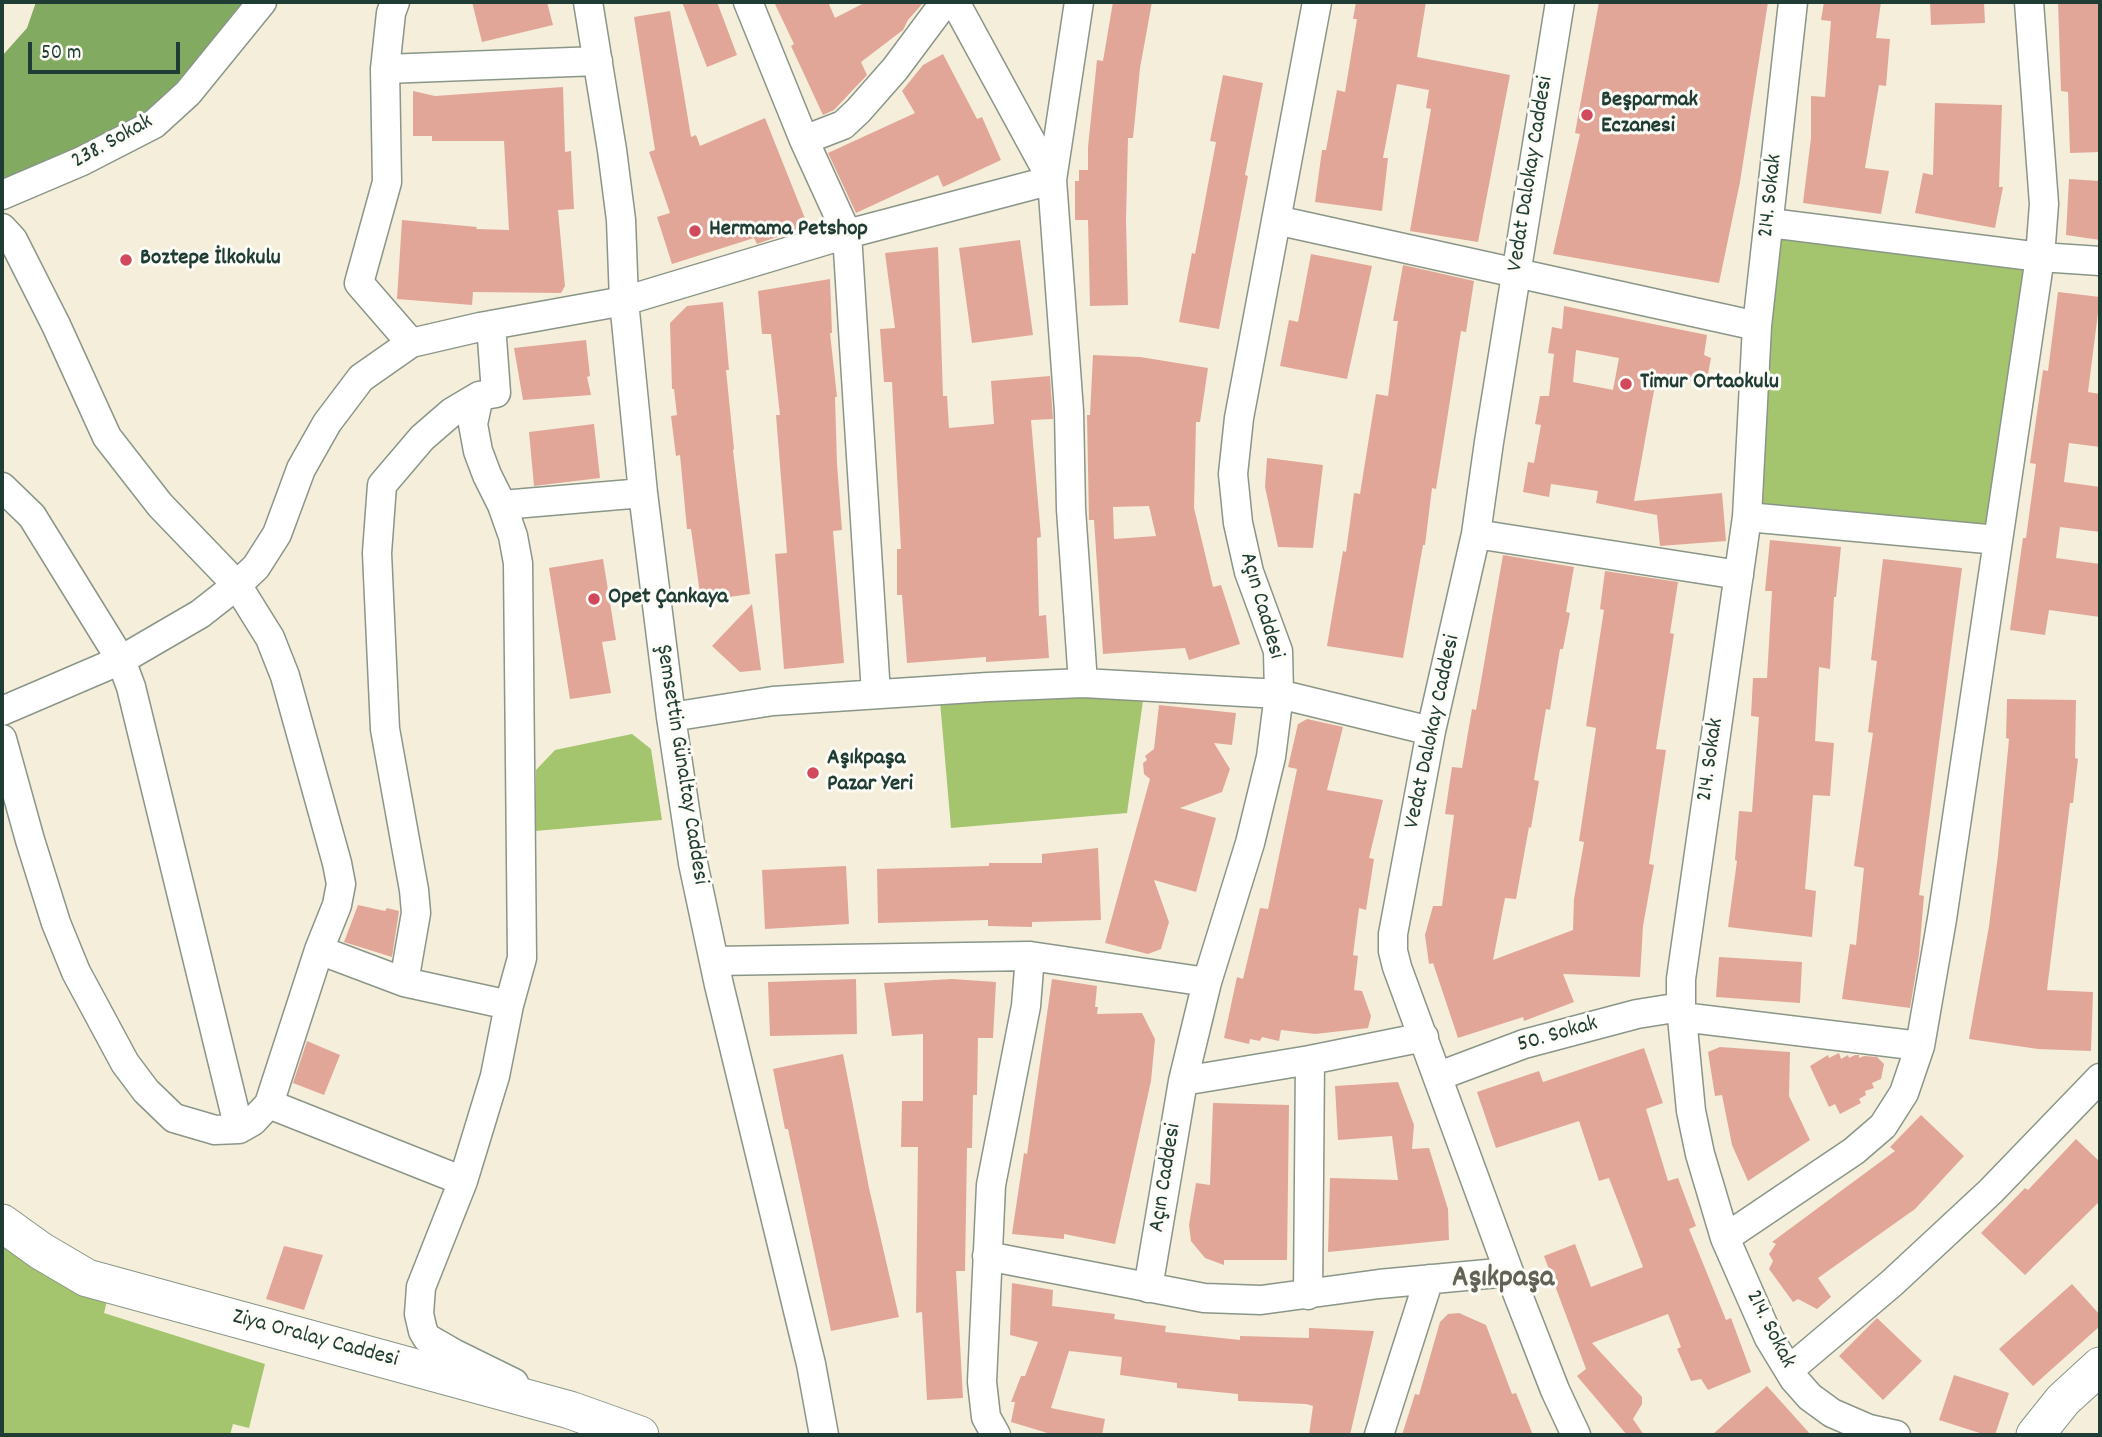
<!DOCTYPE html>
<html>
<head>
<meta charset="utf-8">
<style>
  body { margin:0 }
  #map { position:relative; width:2102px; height:1437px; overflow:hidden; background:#f4eedb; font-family:Dekko,sans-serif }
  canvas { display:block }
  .frame { position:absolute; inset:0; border:4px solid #1f3d34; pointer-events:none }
  .scale { position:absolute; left:28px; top:42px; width:152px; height:32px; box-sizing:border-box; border:4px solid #1f3d34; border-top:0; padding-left:9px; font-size:21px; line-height:24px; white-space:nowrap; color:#1f3d34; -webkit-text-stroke:5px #fdfcf7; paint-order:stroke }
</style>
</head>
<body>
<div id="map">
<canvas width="2102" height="1437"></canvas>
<div class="frame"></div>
<div class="scale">50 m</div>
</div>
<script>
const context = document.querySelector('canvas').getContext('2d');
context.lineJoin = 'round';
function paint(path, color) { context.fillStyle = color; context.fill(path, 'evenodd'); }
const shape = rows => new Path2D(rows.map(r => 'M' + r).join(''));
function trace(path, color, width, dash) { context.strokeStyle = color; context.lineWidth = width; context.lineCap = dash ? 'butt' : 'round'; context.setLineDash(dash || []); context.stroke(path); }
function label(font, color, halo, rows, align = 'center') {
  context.font = font + ' Dekko,sans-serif'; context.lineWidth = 6; context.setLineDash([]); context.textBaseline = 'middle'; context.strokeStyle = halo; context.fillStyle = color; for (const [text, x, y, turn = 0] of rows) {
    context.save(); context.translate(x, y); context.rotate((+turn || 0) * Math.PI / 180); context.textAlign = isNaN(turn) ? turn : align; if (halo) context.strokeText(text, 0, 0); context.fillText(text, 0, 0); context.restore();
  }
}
paint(shape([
  [1770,223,2040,257,1998,540,1747,517],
  [1145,687,1127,813,951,828,939,690],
  [632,734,651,749,662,820,535,831,536,770,555,750],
  [2,1223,111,1284,104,1313,265,1364,249,1428,233,1424,230,1435,2,1435]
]), '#a4c56e');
paint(shape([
  [36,2,262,2,188,93,2,195,2,56,27,28]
]), '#83aa61');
paint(shape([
  [472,2,547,2,553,25,482,42],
  [682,2,717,2,737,55,707,67],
  [774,2,828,2,835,18,866,2,924,2,908,20,903,30,861,62,867,75,834,110,823,115,791,46,794,44],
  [1113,2,1152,2,1140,68,1133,138,1128,138,1126,220,1128,305,1090,306,1088,220,1075,220,1075,181,1079,181,1079,170,1088,170,1088,147,1097,60,1103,61],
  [1356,2,1426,2,1417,57,1510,75,1478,242,1410,231,1431,109,1426,108,1429,90,1397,84,1383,158,1388,158,1382,211,1315,202,1322,150,1326,150,1337,90,1345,92,1357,19,1353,19],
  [1599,2,1768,2,1740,182,1719,283,1553,254,1580,134,1575,133],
  [1824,2,1881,2,1876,38,1890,39,1886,86,1879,85,1865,168,1889,171,1881,214,1803,203,1811,138,1811,96,1825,97,1831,21,1821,20],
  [1930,2,1984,2,1985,23,1931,25],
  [2058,2,2100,2,2100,152,2070,153,2068,92,2061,91],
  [670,11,691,137,696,135,700,146,765,118,808,226,757,244,754,238,672,264,657,217,670,213,649,152,655,150,634,17],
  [943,54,977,119,982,117,1001,160,943,187,938,175,856,213,828,153,915,113,902,91,923,65],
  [1223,75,1263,83,1245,175,1248,176,1219,329,1179,322,1192,253,1195,254,1216,142,1210,141],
  [563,87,565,152,571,151,574,209,558,210,565,286,561,293,473,292,472,305,397,299,402,220,477,227,476,229,509,230,504,141,432,141,432,136,413,136,413,91,435,96],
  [1935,103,2002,105,1999,187,2003,187,1995,228,1915,213,1923,173,1933,175],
  [2069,179,2100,181,2100,240,2066,235],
  [1020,240,1033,335,972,343,959,248],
  [938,247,943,396,947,396,949,428,994,424,991,381,1050,376,1053,419,1031,420,1041,537,1037,538,1039,616,1046,615,1049,658,986,662,986,657,907,663,902,595,897,595,897,549,901,549,892,382,884,382,880,329,895,328,885,253],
  [1311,254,1372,266,1347,379,1280,366,1289,320,1298,322],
  [1403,265,1474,281,1466,332,1461,331,1436,489,1432,488,1425,545,1423,545,1403,658,1327,646,1343,551,1346,552,1354,493,1360,494,1376,394,1388,396,1398,321,1393,321],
  [830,279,832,333,830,333,837,397,835,397,837,464,842,530,833,531,844,663,784,669,775,554,787,553,776,415,780,415,771,334,762,334,758,291],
  [2058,292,2100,297,2088,392,2100,394,2100,447,2069,443,2064,482,2100,487,2100,532,2060,527,2056,558,2100,564,2100,617,2049,610,2045,635,2010,630,2023,538,2026,538,2036,464,2030,463,2043,370,2048,371],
  [723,302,729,370,726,370,734,449,733,450,750,594,701,601,691,529,687,529,680,455,676,456,671,416,677,415,674,389,672,389,670,323,687,306],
  [1564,306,1707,335,1704,355,1711,358,1706,385,1657,374,1634,501,1722,493,1726,541,1660,546,1657,515,1596,503,1598,491,1551,484,1549,497,1523,492,1528,462,1534,463,1541,425,1535,424,1540,396,1549,396,1554,354,1548,353,1552,327,1562,329],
  [1576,350,1619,358,1613,390,1573,382],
  [586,340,590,376,587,377,591,395,523,400,514,348],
  [1093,355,1140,357,1208,368,1200,422,1196,422,1194,508,1213,587,1221,585,1240,644,1189,660,1185,648,1103,654,1094,520,1089,520,1087,415,1090,415],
  [1149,506,1156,536,1114,539,1113,507],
  [594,424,600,478,534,486,529,432],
  [1267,458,1323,465,1313,548,1278,547,1265,487],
  [1770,540,1841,547,1836,597,1834,597,1830,669,1819,667,1815,741,1834,743,1830,796,1813,795,1805,889,1816,891,1812,937,1728,927,1737,861,1735,860,1739,811,1752,812,1759,717,1751,716,1753,678,1767,678,1772,591,1765,591],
  [1503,555,1574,567,1566,612,1570,613,1563,649,1560,649,1550,710,1546,709,1534,780,1539,781,1531,828,1529,827,1516,899,1505,898,1493,960,1573,930,1574,899,1584,842,1579,841,1596,728,1586,726,1604,610,1600,609,1605,571,1678,582,1670,633,1674,634,1656,749,1666,750,1649,864,1654,865,1643,926,1640,977,1563,974,1574,1002,1524,1021,1523,1017,1458,1038,1433,963,1429,964,1425,935,1433,906,1442,906,1454,815,1445,814,1452,767,1462,768,1472,709,1476,710],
  [603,559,616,640,602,642,611,693,570,699,549,568],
  [1883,559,1962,568,1919,895,1924,896,1919,954,1910,1008,1842,999,1850,944,1856,945,1864,868,1854,866,1873,733,1868,732,1877,661,1871,660],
  [752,604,761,670,740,672,712,646],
  [2007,699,2076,700,2075,758,2078,759,2073,803,2070,803,2047,990,2093,992,2091,1051,2038,1049,1969,1039,1989,926,1998,855,2009,739,2006,738],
  [1159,705,1236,713,1232,745,1214,743,1230,769,1222,792,1180,808,1216,818,1196,892,1154,880,1169,922,1161,949,1148,954,1105,943,1150,779,1144,774,1143,763,1147,760,1145,756,1154,749],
  [1307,719,1343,727,1327,790,1383,800,1369,858,1374,859,1366,910,1359,908,1353,955,1358,956,1354,990,1362,991,1371,1016,1368,1028,1315,1034,1281,1030,1279,1041,1262,1037,1260,1041,1250,1039,1249,1044,1224,1038,1237,977,1243,979,1260,908,1268,909,1297,769,1288,767,1298,724],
  [1098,848,1101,920,1032,922,1032,927,988,926,988,920,878,923,877,869,989,866,989,863,1042,863,1042,854],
  [846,866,849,924,765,929,762,870],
  [358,905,385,911,387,908,399,911,392,957,344,942],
  [1719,957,1802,962,1800,1003,1716,997],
  [856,979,857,1034,770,1036,768,982],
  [952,979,996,982,993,1038,978,1038,977,1095,973,1095,972,1148,967,1148,965,1271,956,1271,963,1398,927,1400,922,1312,916,1313,918,1147,901,1147,902,1101,923,1101,923,1034,892,1036,884,983],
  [1052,979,1097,986,1095,1007,1098,1007,1097,1014,1142,1013,1155,1039,1151,1081,1115,1244,1064,1234,1064,1239,1012,1234,1024,1153,1027,1154],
  [307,1041,340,1055,324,1095,293,1083],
  [1720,1047,1790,1052,1789,1096,1810,1140,1748,1181,1732,1145,1722,1095,1715,1096,1708,1052],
  [1644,1048,1663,1103,1646,1109,1668,1181,1678,1178,1696,1226,1689,1229,1726,1320,1731,1318,1751,1372,1708,1390,1701,1379,1691,1381,1677,1349,1681,1347,1668,1314,1592,1343,1642,1397,1642,1404,1633,1419,1644,1435,1627,1435,1577,1376,1586,1369,1544,1256,1575,1244,1591,1287,1643,1267,1609,1178,1599,1181,1579,1121,1496,1148,1477,1092,1539,1071,1543,1082],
  [1839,1053,1841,1059,1848,1055,1849,1058,1855,1055,1859,1055,1859,1058,1864,1056,1877,1057,1884,1064,1881,1079,1872,1083,1874,1088,1865,1091,1866,1095,1859,1099,1861,1103,1840,1114,1835,1104,1829,1107,1810,1066,1828,1055,1829,1058],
  [843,1054,869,1188,899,1317,831,1331,788,1129,785,1129,773,1069],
  [1398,1082,1414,1125,1412,1149,1429,1148,1448,1209,1449,1240,1328,1252,1330,1178,1398,1180,1392,1136,1338,1140,1335,1086],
  [1213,1103,1289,1105,1287,1260,1224,1260,1224,1265,1205,1258,1191,1241,1189,1225,1196,1183,1210,1185],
  [1921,1115,1964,1156,1915,1209,1818,1278,1831,1297,1817,1309,1798,1299,1793,1302,1769,1269,1773,1261,1769,1254,1776,1244,1772,1242,1895,1151,1890,1147],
  [2076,1139,2100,1162,2100,1201,2025,1275,1981,1233,2025,1188,2028,1190],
  [284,1246,323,1255,304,1310,266,1299],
  [1012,1283,1053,1290,1052,1306,1115,1314,1114,1319,1166,1326,1165,1332,1240,1340,1240,1336,1309,1338,1309,1328,1374,1331,1350,1435,1309,1435,1313,1406,1306,1404,1238,1401,1238,1394,1177,1388,1177,1383,1120,1375,1122,1357,1069,1351,1051,1408,1105,1419,1102,1435,1054,1435,1011,1422,1015,1402,1011,1402,1021,1376,1025,1376,1038,1342,1010,1335],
  [2072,1284,2100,1315,2100,1326,2033,1386,1999,1349],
  [1459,1313,1486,1325,1512,1394,1516,1393,1533,1435,1402,1435,1415,1394,1419,1395,1440,1322,1448,1314],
  [1877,1318,1922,1361,1883,1400,1839,1356],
  [1954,1375,2009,1393,1995,1435,1986,1435,1939,1420],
  [1767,1386,1811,1435,1712,1435,1750,1401]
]), '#e2a698');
const minor = shape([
  [395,2,391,13,385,69,387,182,359,283,411,343],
  [588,2,612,150,621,220,624,301,643,493,671,717,693,863,719,985,811,1364,824,1435],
  [748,2,804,140,847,234,876,694],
  [955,2,1052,180,1069,411,1071,509,1083,683],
  [1560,2,1489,442,1476,534,1431,731,1393,934,1393,951,1397,967,1509,1272,1555,1390,1576,1435],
  [1793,2,1757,326,1747,517,1681,979,1681,1007,1691,1111,1700,1154,1725,1238,1769,1338,1794,1379,1810,1397,1832,1413,1869,1429,1896,1435],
  [385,69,598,61],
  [804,140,843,125,858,111,895,69,945,2],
  [2,195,82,161,154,124,188,93,262,2],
  [1276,220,1757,326],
  [1770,223,2040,257,2100,261],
  [2,228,13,240,56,325,107,437,160,505,237,585,270,638,285,676,337,863,341,884,337,905,319,950,269,1104,253,1121,239,1129,215,1130,174,1118,146,1091,125,1063,76,972,56,923,30,840,2,739],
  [479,396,473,424,478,451,487,475,502,505,513,536,518,563,522,958,509,1005,495,1076,463,1181,421,1287,419,1314,423,1331,427,1338,453,1353,514,1383],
  [2,487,32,516,121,660,131,687,239,1129],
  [502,505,643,493],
  [1747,517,1998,540],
  [1476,534,1739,575],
  [2,711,121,660,200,614,237,585,256,567,277,534,301,469,327,423,361,378,411,343,480,327,624,301,847,234,1052,180,1079,2],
  [671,717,773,701,988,687,1083,683,1279,694,1431,731],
  [319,950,404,982,509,1005],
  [714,961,1030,956,1207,982],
  [404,982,416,913,414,890,385,729,377,553,382,485,422,438,452,412,479,396,496,393,491,325],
  [1682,1017,1920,1046],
  [1439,1076,1524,1044,1637,1014,1681,1007],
  [1183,1081,1310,1060,1424,1037],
  [269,1104,463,1181],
  [1725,1238,1854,1151,1883,1126,1904,1093,1920,1046,1942,919,2040,257,2044,204,2029,2],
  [987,1256,1204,1298,1261,1300,1379,1284,1509,1272],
  [1148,1288,1183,1081,1207,982,1250,843,1271,757,1279,694,1278,651,1249,572,1238,523,1233,474,1239,418,1317,2],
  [1308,1295,1310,1060],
  [1789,1370,1892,1283,1991,1191,2100,1078],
  [996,1435,986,1417,982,1382,991,1185,1026,1006,1030,956],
  [1379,1435,1429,1279]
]);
const major = shape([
  [2,1223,41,1251,87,1278,570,1410,640,1435],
  [2035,1435,2063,1400,2100,1366]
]);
trace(minor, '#8a9688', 31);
trace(major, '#8a9688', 39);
trace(minor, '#fff', 28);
trace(major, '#fff', 37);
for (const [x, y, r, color] of [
  [1587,115,7,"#d1495b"],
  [695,231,7,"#d1495b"],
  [126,260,7,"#d1495b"],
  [1626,384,7,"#d1495b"],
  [594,599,7,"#d1495b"],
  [813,773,7,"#d1495b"]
]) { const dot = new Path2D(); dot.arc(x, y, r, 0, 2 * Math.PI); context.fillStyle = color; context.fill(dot); trace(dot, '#fdfcf7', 2.5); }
label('bold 23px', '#1f3d34', '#fdfcf7', [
  ["Beşparmak",1601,102],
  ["Eczanesi",1601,128],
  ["Hermama Petshop",709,231],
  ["Boztepe İlkokulu",140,260],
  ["Timur Ortaokulu",1640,384],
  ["Opet Çankaya",608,599],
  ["Aşıkpaşa",827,760],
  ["Pazar Yeri",827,786]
], 'left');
label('23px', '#1f3d34', '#fdfcf7', [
  ["238. Sokak",113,143,-29],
  ["Vedat Dalokay Caddesi",1532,174,-81],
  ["214. Sokak",1772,196,-84],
  ["Açın Caddesi",1260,606,74],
  ["Vedat Dalokay Caddesi",1434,732,-78],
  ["214. Sokak",1712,760,-82],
  ["Şemsettin Günaltay Caddesi",680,765,81],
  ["50. Sokak",1558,1036,-16],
  ["Açın Caddesi",1167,1178,-81],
  ["214. Sokak",1769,1330,63],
  ["Ziya Oralay Caddesi",315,1340,15]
]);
label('bold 30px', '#636257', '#fdfcf7', [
  ["Aşıkpaşa",1503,1281]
]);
</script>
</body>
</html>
